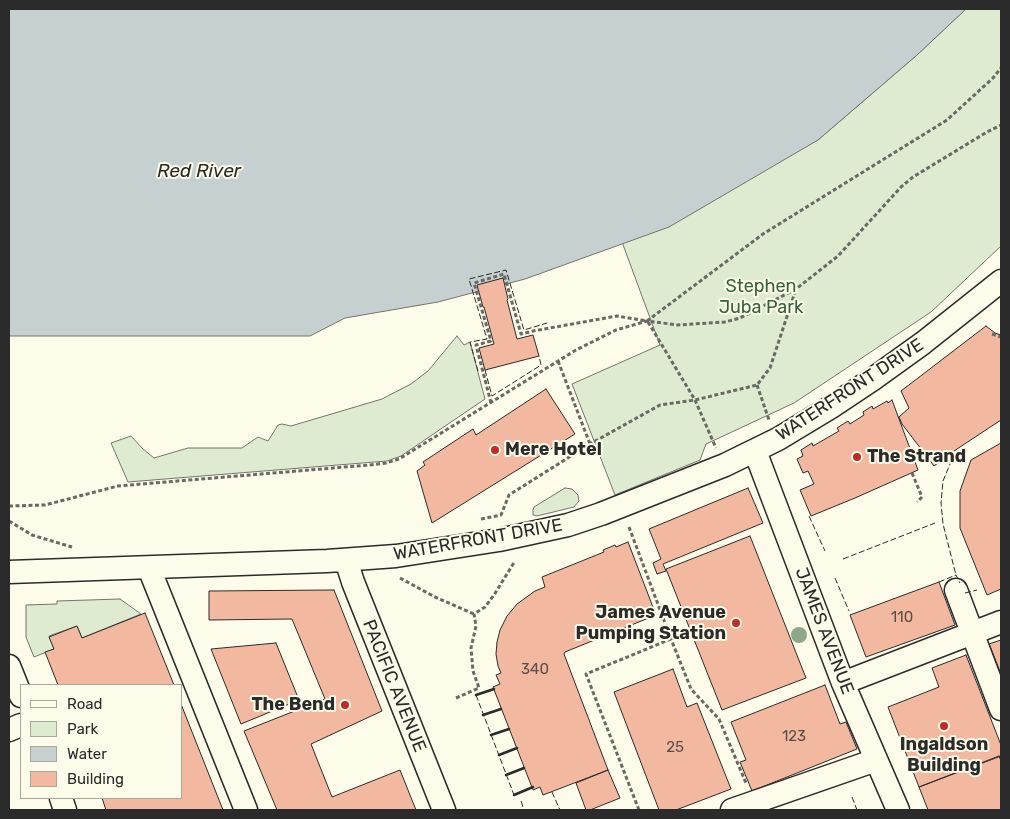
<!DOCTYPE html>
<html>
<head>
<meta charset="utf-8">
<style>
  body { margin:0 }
  #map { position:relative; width:1010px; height:819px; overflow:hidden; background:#fdfbea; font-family:Rubik,sans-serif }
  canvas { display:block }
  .frame { position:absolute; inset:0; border:10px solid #2b2b2b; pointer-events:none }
  .legend { position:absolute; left:20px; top:684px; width:162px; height:115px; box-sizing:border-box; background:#fdfbea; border:1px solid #a9a89e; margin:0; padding:6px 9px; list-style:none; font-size:15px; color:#2b2b2b }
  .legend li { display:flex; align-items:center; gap:10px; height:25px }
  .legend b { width:25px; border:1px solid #a9a89e }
</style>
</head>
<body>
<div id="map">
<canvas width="1010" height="819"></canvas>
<div class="frame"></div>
<ul class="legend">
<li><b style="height:6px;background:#fdfbea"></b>Road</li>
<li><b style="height:14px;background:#deebd1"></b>Park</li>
<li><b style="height:14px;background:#c7d0d0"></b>Water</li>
<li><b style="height:14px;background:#f2b8a0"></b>Building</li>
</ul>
</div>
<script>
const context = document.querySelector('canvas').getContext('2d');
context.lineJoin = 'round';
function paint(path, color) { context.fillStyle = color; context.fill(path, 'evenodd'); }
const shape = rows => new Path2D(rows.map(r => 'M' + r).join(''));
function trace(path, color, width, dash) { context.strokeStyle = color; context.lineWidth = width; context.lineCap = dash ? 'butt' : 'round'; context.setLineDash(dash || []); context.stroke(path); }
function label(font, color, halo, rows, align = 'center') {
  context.font = font + ' Rubik,sans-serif'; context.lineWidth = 4; context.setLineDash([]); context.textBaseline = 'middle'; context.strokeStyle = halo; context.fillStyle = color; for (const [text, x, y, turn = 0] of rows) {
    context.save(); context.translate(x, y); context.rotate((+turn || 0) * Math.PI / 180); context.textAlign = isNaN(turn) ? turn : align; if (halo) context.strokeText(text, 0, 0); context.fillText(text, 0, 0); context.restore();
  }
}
const green = shape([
  [966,9,1001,9,1001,246,931,312,794,403,706,444,700,460,615,495,572,384,660,345,622,242,818,140,917,55,966,9],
  [457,336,464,345,470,342,485,399,401,456,387,461,128,482,111,443,131,436,142,448,154,458,188,448,242,448,258,437,268,441,278,425,282,424,291,426,382,399,411,384,428,371,457,336],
  [565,488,572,489,578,495,579,501,574,507,537,516,533,515,533,510,534,507,565,488],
  [120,599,141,614,82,638,77,626,49,636,54,649,34,657,26,637,26,605,57,604,57,601,120,599]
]);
paint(green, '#deebd1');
trace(green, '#74746e', 1);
const water = shape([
  [9,9,966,9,917,55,818,140,669,227,525,279,438,302,345,318,310,336,9,336,9,9]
]);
paint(water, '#c7d0d0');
trace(water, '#74746e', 1);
const building = shape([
  [503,278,508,299,507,300,517,339,533,335,539,356,485,370,479,348,494,344,484,307,483,307,477,285,503,278],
  [986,326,995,333,1001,335,1001,420,957,449,934,466,902,424,899,417,909,408,901,391,986,326],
  [546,389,575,434,432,523,417,471,425,465,423,462,473,429,476,435,546,389],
  [892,400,918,470,855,498,811,516,800,490,814,484,808,471,803,473,797,459,803,456,801,450,812,443,813,446,839,431,837,428,848,421,850,424,864,415,863,412,872,406,873,409,887,401,888,403,892,400],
  [1001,443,1001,589,987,595,960,528,960,491,971,460,1001,443],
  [748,488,763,523,663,564,666,571,657,574,653,563,661,559,649,529,748,488],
  [750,536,806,678,722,710,666,569,750,536],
  [628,542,656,615,565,652,564,654,608,770,543,795,540,787,533,790,493,687,500,684,496,675,501,673,498,666,496,654,497,642,500,630,507,616,517,604,535,591,545,587,542,577,604,552,603,550,615,545,616,547,628,542],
  [939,582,955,625,866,657,850,615,939,582],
  [334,590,382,711,311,744,332,797,400,770,416,810,277,810,244,731,325,699,292,619,209,620,209,591,334,590],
  [145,613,174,685,58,685,45,652,54,649,49,637,77,626,82,638,145,613],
  [1001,640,1001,674,989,644,1001,640],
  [276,643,299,700,241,724,211,649,276,643],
  [966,655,1001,745,1001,756,919,787,888,707,939,687,932,668,966,655],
  [673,669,687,707,697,703,731,789,676,810,659,810,614,692,673,669],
  [825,685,840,724,846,722,857,749,752,791,740,762,746,760,731,722,825,685],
  [181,704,223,810,106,810,102,798,181,798,181,704],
  [999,756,1001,761,1001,810,928,810,919,787,999,756],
  [608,770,620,798,590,810,586,810,576,783,608,770]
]);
paint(building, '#f2b8a0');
trace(building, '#2b2b2b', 1);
const minor = shape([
  [755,451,843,683,898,810],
  [346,560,353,582,444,810],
  [149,568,246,810],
  [9,572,327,561,396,556,499,540,568,525,601,514,725,465,778,439,831,407,873,379,923,343,1001,281],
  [956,590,1001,709],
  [9,666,21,696],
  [843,683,1001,622],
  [9,730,21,725],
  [61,798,65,810],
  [732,810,876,760]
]);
trace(minor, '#2b2b2b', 25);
trace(shape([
  [648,322,695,400,716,448],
  [992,334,1001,337],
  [558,361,590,444],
  [757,385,769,420],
  [491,403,476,345,491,341,474,283,504,274,521,334,533,331,617,316,647,321,763,234,947,120,993,78,1001,68],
  [912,473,922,497,917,502],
  [9,506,45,505,118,486,369,465,386,463,399,459,576,350,616,330,647,321,678,325,725,322,740,318,796,289,838,256,901,187,913,177,987,132,1001,125],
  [481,519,501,515,509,495,590,444,660,405,695,400,757,385,770,368,796,289],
  [9,521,32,535,72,547],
  [629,527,671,639,691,689,719,719,746,783],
  [400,578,435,597,474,614],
  [456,698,479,688,473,671,471,648,476,626,474,614,485,607,494,595,515,561],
  [639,810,586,674,671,639]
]), '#6a6964', 3, [4, 2.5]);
trace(minor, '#fdfbea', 22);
trace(shape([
  [485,370,492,396,541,365,539,356],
  [478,371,470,342,487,339,469,279,506,270,524,330,547,323],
  [955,452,943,481,941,503,943,524,956,575],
  [809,516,825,551],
  [843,559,935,523],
  [835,578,849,611],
  [939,582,956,575,960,583],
  [965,593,977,590],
  [476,695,514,795],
  [552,792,560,810],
  [852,797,857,810],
  [521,801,524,810]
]), '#2b2b2b', 1, [6, 2.5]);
trace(shape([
  [476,695,494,689],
  [483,715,501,709],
  [491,735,509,729],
  [499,755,517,748],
  [506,775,524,768],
  [514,795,533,787]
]), '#2b2b2b', 2.5);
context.fillStyle = '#8ea78a';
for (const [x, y] of [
  [799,635]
]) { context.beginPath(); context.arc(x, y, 8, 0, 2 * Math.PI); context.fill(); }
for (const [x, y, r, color] of [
  [495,450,5,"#c62828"],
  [857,457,5,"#c62828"],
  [736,623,5,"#c62828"],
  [345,705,5,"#c62828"],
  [944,726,5,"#c62828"]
]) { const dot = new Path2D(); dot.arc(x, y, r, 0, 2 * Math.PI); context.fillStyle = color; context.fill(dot); trace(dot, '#fdfbea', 2); }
label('15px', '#5d4e48', null, [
  ["110",902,618],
  ["340",535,670],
  ["123",794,737],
  ["25",675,748]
]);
label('18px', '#34623c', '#fdfbea', [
  ["Stephen",761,287],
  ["Juba Park",761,308]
]);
label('18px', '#2b2b2b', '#fdfbea', [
  ["WATERFRONT DRIVE",850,390,-33],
  ["WATERFRONT DRIVE",478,540,-10],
  ["JAMES AVENUE",824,631,69],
  ["PACIFIC AVENUE",394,686,68]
]);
label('bold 18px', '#2b2b2b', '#fdfbea', [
  ["Mere Hotel",505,450],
  ["The Strand",867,457],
  ["James Avenue",726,613,"right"],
  ["Pumping Station",726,634,"right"],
  ["The Bend",335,705,"right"],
  ["Ingaldson",944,745,"center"],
  ["Building",944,766,"center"]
], 'left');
label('italic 19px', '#2b2b2b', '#fdfbea', [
  ["Red River",199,172]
]);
</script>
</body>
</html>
